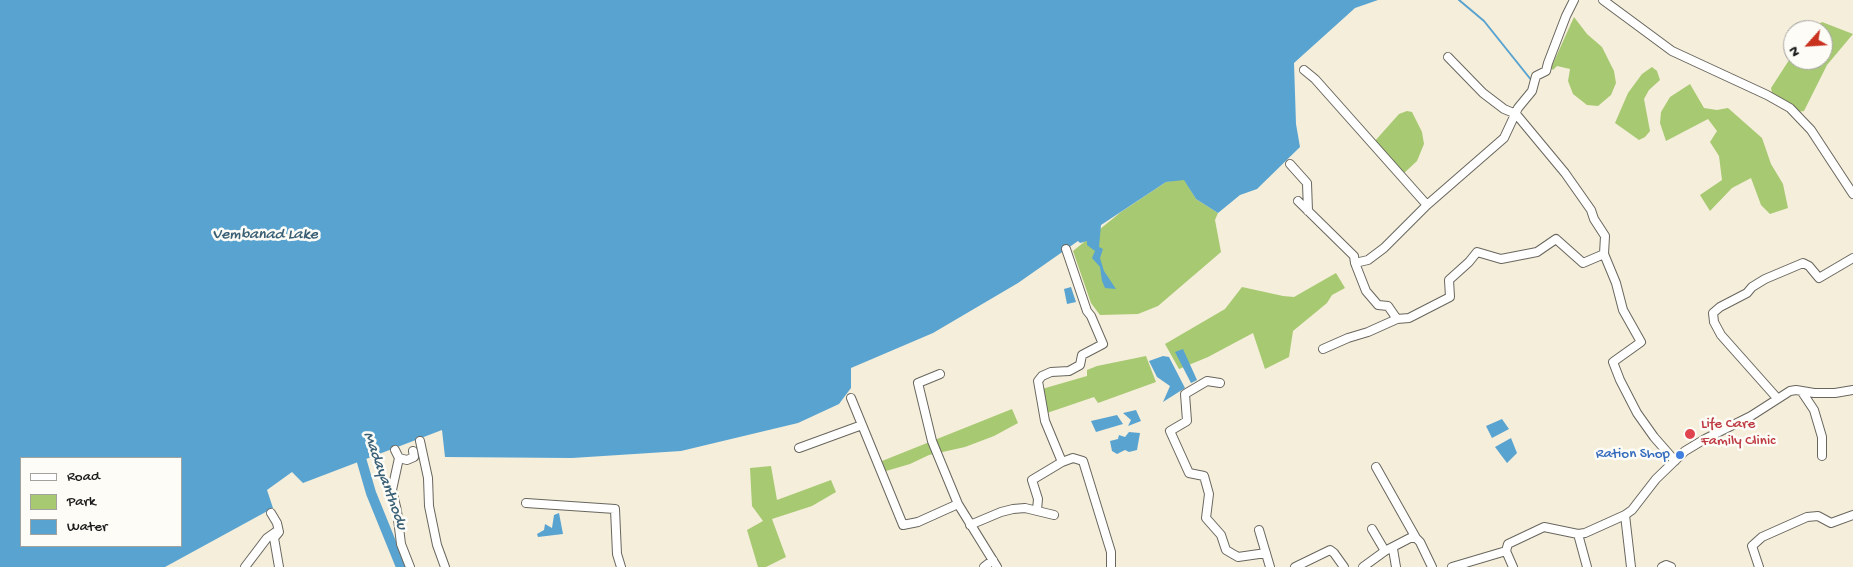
<!DOCTYPE html>
<html>
<head>
<meta charset="utf-8">
<style>
  body { margin:0 }
  #map { position:relative; width:1853px; height:567px; overflow:hidden; background:#f5eeda; font-family:"Gochi Hand",sans-serif }
  canvas { display:block }
  .legend { position:absolute; left:20px; top:457px; width:162px; height:90px; box-sizing:border-box; background:#fdfcf7; border:1px solid #a3a29f; margin:0; padding:6px 9px; list-style:none; font-size:15px; color:#1c1c1c }
  .legend li { display:flex; align-items:center; gap:10px; height:25px }
  .legend b { width:25px; border:1px solid #a3a29f }
  .north { position:absolute; left:1783px; top:20px; width:50px; height:50px; box-sizing:border-box; background:#fdfcf7; border:1px solid #a3a29f; border-radius:50%; rotate:244deg; font-size:14px; font-weight:700; line-height:20px; text-align:center; color:#1c1c1c }
  .north::after { content:''; display:block; margin:auto; width:18px; height:22px; background:#c8321e; clip-path:polygon(50% 0,100% 100%,50% 72%,0 100%) }
</style>
</head>
<body>
<div id="map">
<canvas width="1853" height="567"></canvas>
<ul class="legend">
<li><b style="height:6px;background:#fff"></b>Road</li>
<li><b style="height:14px;background:#a7c972"></b>Park</li>
<li><b style="height:14px;background:#59a3d1"></b>Water</li>
</ul>
<div class="north">N</div>
</div>
<script>
const context = document.querySelector('canvas').getContext('2d');
context.lineJoin = 'round';
function paint(path, color) { context.fillStyle = color; context.fill(path, 'evenodd'); }
const shape = rows => new Path2D(rows.map(r => 'M' + r).join(''));
function trace(path, color, width, dash) { context.strokeStyle = color; context.lineWidth = width; context.lineCap = dash ? 'butt' : 'round'; context.setLineDash(dash || []); context.stroke(path); }
function label(font, color, halo, rows, align = 'center') {
  context.font = font + ' "Gochi Hand",sans-serif'; context.lineWidth = 5; context.setLineDash([]); context.textBaseline = 'middle'; context.strokeStyle = halo; context.fillStyle = color; for (const [text, x, y, turn = 0] of rows) {
    context.save(); context.translate(x, y); context.rotate((+turn || 0) * Math.PI / 180); context.textAlign = isNaN(turn) ? turn : align; if (halo) context.strokeText(text, 0, 0); context.fillText(text, 0, 0); context.restore();
  }
}
paint(shape([
  [1574,17,1587,34,1602,47,1614,71,1616,83,1611,95,1598,106,1587,105,1573,94,1568,81,1570,69,1557,66,1553,70,1551,68],
  [1822,22,1853,34,1827,65,1804,111,1798,112,1772,93,1771,88,1793,54,1793,60,1823,60,1823,30,1810,30],
  [1652,67,1657,71,1660,80,1649,90,1644,99,1650,131,1645,137,1639,140,1615,123,1628,93,1642,74],
  [1690,84,1704,108,1717,110,1728,108,1762,138,1771,164,1783,184,1788,208,1770,214,1761,205,1751,178,1732,188,1710,211,1700,195,1722,180,1719,156,1710,142,1717,131,1708,119,1666,141,1660,123,1661,112,1670,97],
  [1407,111,1412,112,1422,132,1424,144,1417,161,1402,175,1374,142,1399,114],
  [1184,179,1196,199,1218,213,1215,220,1221,252,1158,306,1138,314,1100,315,1091,303,1073,251,1121,212,1166,182],
  [1336,273,1345,288,1332,295,1327,303,1293,331,1289,357,1265,369,1253,333,1208,357,1179,369,1165,344,1225,309,1242,287,1283,296,1294,297],
  [1146,356,1156,382,1098,403,1094,397,1047,413,1042,389,1087,376,1087,370,1097,366],
  [1012,409,1018,423,994,436,965,447,929,455,910,464,886,471,882,461],
  [771,466,777,500,831,480,836,492,812,506,772,519,786,557,766,567,758,567,747,530,763,521,752,506,750,468]
]), '#a7c972');
paint(shape([
  [0,0,1378,0,1355,8,1294,63,1296,124,1300,147,1257,189,1240,195,1218,213,1196,199,1184,180,1166,182,1101,225,1099,247,1103,249,1100,258,1104,271,1116,289,1105,288,1102,281,1100,267,1092,258,1095,251,1087,245,1087,241,1080,243,1078,241,1018,283,933,333,851,368,851,388,839,404,798,423,681,451,572,458,445,457,442,430,303,483,292,472,267,490,273,508,165,567,0,567],
  [21,458,181,458,181,546,21,546],
  [1071,287,1076,302,1067,304,1064,289],
  [1183,349,1197,380,1191,383,1175,352],
  [1163,356,1169,357,1185,388,1163,402,1170,386,1157,377,1149,361],
  [1136,410,1141,421,1128,426,1131,420,1123,413],
  [1117,415,1123,424,1096,432,1091,421],
  [1502,419,1509,429,1492,438,1486,426],
  [1129,432,1140,433,1137,450,1129,452,1125,450,1117,454,1112,451,1110,441,1118,439,1119,435,1125,437],
  [1511,438,1517,453,1507,463,1495,447],
  [559,513,563,534,538,537,537,534,544,530,545,524,552,528,554,515]
]), '#59a3d1');
trace(shape([
  [1459,0,1484,21,1532,81]
]), '#59a3d1', 2);
trace(shape([
  [358,448,371,493,401,567]
]), '#59a3d1', 10);
const minor = shape([
  [1603,0,1672,51,1767,95,1790,108,1811,130,1853,194],
  [1448,57,1483,93,1504,109,1516,114,1565,173,1591,210,1594,219,1605,236,1604,254,1616,283,1623,310,1641,342,1613,362,1620,380,1637,413,1654,437,1675,461],
  [1304,70,1315,79,1427,205,1504,138,1518,108,1532,91,1536,76,1546,71,1548,63,1566,16,1574,0],
  [1290,164,1307,183,1308,211],
  [1298,201,1354,256,1355,263,1368,260,1384,248,1427,205],
  [1066,249,1087,311,1091,316,1103,344,1082,355,1080,365,1069,371,1051,372,1042,376,1038,381,1045,421,1062,462,1073,458,1083,461,1111,552,1111,567],
  [1355,263,1366,291,1378,305,1388,306,1397,319,1409,318,1450,297,1449,280,1469,262,1477,252,1501,259,1537,252,1556,239,1583,263,1604,254],
  [1323,349,1348,338,1368,332,1397,319],
  [940,374,918,383,932,441,958,504],
  [1220,383,1207,381,1185,394,1187,421,1170,431,1189,473,1204,476,1209,494,1206,518,1221,535,1226,550,1238,557,1266,553],
  [1802,392,1814,410,1822,437,1822,456],
  [851,398,903,525,918,522,958,504,997,567],
  [1777,398,1721,335,1714,322,1713,313,1720,307,1747,293,1752,287,1765,279,1803,263,1809,266,1819,278,1853,258],
  [420,441,428,478,429,506,437,545,445,567],
  [799,448,862,425],
  [395,450,399,458,392,490,397,511,401,544,410,567],
  [399,458,407,460,414,457,413,451],
  [1376,467,1416,538],
  [526,503,615,509,617,554,621,567],
  [1037,510,1038,499,1032,480,1062,462],
  [271,513,277,523,279,532,274,538,279,567],
  [1625,515,1631,567],
  [970,525,1001,512,1013,509,1025,508,1054,515],
  [1372,529,1385,551],
  [1259,530,1270,567],
  [1578,534,1587,567],
  [1393,549,1396,567],
  [245,567,267,538,277,531],
  [984,567,993,560],
  [1295,567,1330,550,1334,553,1344,567],
  [1363,567,1385,551,1410,538,1416,538,1420,542,1432,567],
  [1452,567,1506,551],
  [1513,567,1506,551,1508,544,1544,527,1578,534,1585,533,1625,515,1632,510,1656,479,1685,451,1705,439,1751,416,1790,391,1796,390,1814,393,1835,393,1853,390],
  [1662,567,1666,565,1671,567],
  [1759,567,1752,546,1762,537,1807,517,1818,516,1831,523,1853,515]
]);
trace(minor, '#68665e', 10);
trace(minor, '#fff', 8);
for (const [x, y, r, color] of [
  [1690,434,6,"#e0444e"],
  [1680,455,5,"#3f7fe0"]
]) { const dot = new Path2D(); dot.arc(x, y, r, 0, 2 * Math.PI); context.fillStyle = color; context.fill(dot); trace(dot, '#fdfcf7', 2); }
label('15px', '#be3a42', '#fdfcf7', [
  ["Life Care",1701,425],
  ["Family Clinic",1701,442]
], 'left');
label('15px', '#366cbe', '#fdfcf7', [
  ["Ration Shop",1670,455]
], 'right');
label('italic 16px', '#3a6076', '#fdfcf7', [
  ["Vembanad Lake",265,236],
  ["Madayanthodu",384,481,70]
]);
</script>
</body>
</html>
